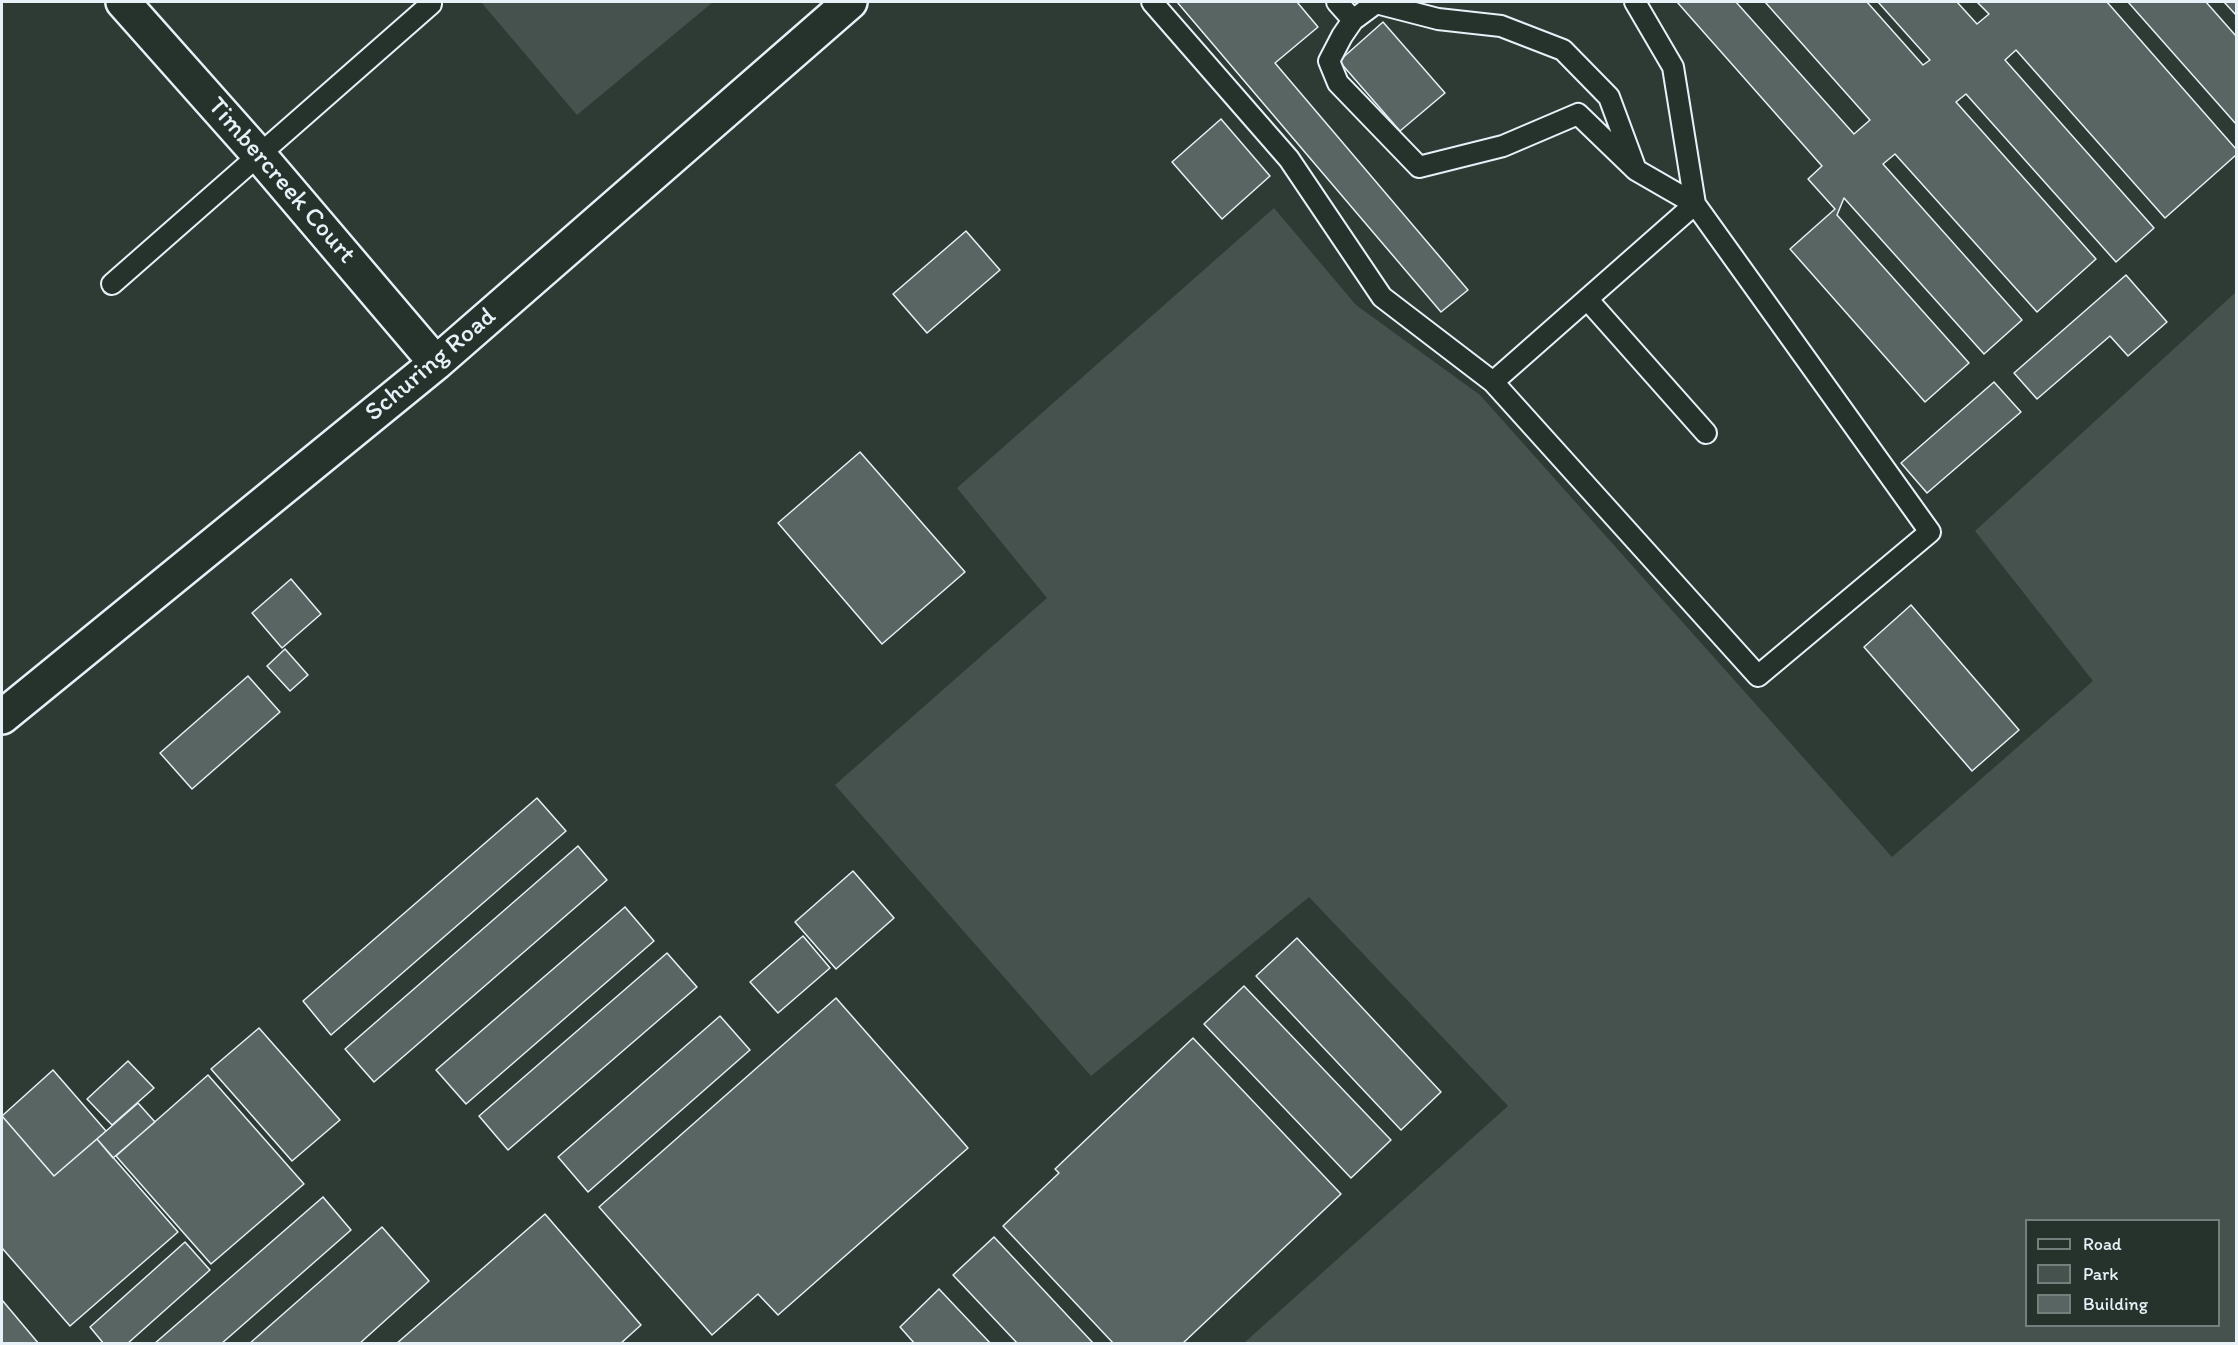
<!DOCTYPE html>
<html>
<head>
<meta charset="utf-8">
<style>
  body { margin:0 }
  #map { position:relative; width:2238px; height:1345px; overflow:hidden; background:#2e3b35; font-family:Itim,sans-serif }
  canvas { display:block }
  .frame { position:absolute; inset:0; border:3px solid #e8f1f8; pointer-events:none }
  .legend { position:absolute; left:2025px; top:1219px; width:195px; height:108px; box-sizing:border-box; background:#26332d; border:2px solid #747f7e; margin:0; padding:8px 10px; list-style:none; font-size:18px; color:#e8f1f8 }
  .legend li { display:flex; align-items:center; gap:12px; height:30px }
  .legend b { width:30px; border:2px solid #747f7e }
</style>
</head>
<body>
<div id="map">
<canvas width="2238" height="1345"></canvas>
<div class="frame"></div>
<ul class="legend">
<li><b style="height:8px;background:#26332d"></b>Road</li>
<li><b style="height:16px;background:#45524e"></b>Park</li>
<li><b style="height:16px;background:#596563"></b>Building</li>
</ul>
</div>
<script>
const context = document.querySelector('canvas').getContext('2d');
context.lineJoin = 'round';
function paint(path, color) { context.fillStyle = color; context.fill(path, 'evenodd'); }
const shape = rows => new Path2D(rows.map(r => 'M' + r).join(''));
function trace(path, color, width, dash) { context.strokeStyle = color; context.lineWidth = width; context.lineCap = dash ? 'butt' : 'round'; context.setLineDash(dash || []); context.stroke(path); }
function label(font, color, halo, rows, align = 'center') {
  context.font = font + ' Itim,sans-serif'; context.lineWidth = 6; context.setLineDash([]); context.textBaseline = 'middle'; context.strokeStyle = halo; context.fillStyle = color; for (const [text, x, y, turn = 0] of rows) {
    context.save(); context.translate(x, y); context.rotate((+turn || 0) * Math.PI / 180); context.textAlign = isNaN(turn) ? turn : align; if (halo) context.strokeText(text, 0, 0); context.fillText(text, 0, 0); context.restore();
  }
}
paint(shape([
  [481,2,713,2,577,115],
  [1274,208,1356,305,1480,395,1892,857,2093,681,1975,531,2236,292,2236,1343,1244,1343,1508,1106,1309,897,1091,1076,835,785,1047,598,957,488],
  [2218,1220,2218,1326,2026,1326,2026,1220]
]), '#45524e');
const building = shape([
  [1177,2,1297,2,1318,27,1275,63,1468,290,1441,312,1177,2],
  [1677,2,1736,2,1854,134,1870,120,1765,2,1867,2,1923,65,1930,60,1878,2,1957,2,1977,24,1989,14,1977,2,2107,2,2236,149,2236,155,2165,218,2016,50,2005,60,2154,228,2116,262,1966,94,1956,102,2096,259,2037,312,1895,154,1883,164,2022,320,1984,354,1844,198,1837,215,1969,363,1925,402,1790,249,1835,209,1808,179,1822,166,1677,2],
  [2128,2,2206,2,2236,36,2236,124,2128,2],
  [2224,2,2236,2,2236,15,2224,2],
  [1383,22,1445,93,1400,131,1339,61,1383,22],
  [1221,119,1270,176,1222,219,1172,162,1221,119],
  [966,231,1000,270,927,333,893,294,966,231],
  [2126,275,2167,322,2128,356,2110,336,2037,399,2014,373,2126,275],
  [1994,382,2021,412,1927,493,1901,463,1994,382],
  [860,452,965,572,882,644,778,523,860,452],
  [291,579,321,614,282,648,252,613,291,579],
  [1911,605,2019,730,1972,771,1864,647,1911,605],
  [285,649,308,675,290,691,267,666,285,649],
  [248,676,280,712,192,789,160,753,248,676],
  [537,798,566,831,331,1035,303,1001,537,798],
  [578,846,607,880,374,1082,345,1049,578,846],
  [853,871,894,918,836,969,795,922,853,871],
  [625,907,654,941,466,1104,436,1070,625,907],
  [803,936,830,968,778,1013,750,982,803,936],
  [1297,938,1441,1092,1401,1130,1256,976,1297,938],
  [667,953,697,987,508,1150,479,1116,667,953],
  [1244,986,1391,1140,1351,1178,1204,1024,1244,986],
  [836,998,968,1148,778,1315,758,1294,712,1335,599,1207,836,998],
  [720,1016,750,1050,588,1192,558,1157,720,1016],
  [259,1028,340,1120,292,1161,211,1069,259,1028],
  [1193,1038,1341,1194,1182,1344,1114,1344,1003,1226,1059,1173,1055,1169,1193,1038],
  [128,1061,154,1088,112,1125,87,1099,128,1061],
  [53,1070,106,1131,54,1176,2,1116,53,1070],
  [208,1075,304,1184,211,1264,116,1156,208,1075],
  [138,1103,155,1122,113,1158,97,1139,138,1103],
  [2,1116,54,1176,97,1139,178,1232,70,1326,2,1248,2,1116],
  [323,1197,351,1230,221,1344,154,1344,323,1197],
  [545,1214,641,1325,620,1344,396,1344,545,1214],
  [382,1227,429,1281,359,1344,249,1344,382,1227],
  [994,1237,1094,1344,1018,1344,953,1275,994,1237],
  [185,1242,210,1270,127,1344,104,1344,90,1327,185,1242],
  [939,1289,991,1344,915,1344,900,1327,939,1289],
  [2,1300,39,1344,2,1344,2,1300]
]);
paint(building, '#596563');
trace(building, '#e8f1f8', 1.5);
const service = shape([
  [1152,2,1289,159,1382,297,1493,382,1695,204,1673,67,1635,2],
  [1337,2,1353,20],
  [112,284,431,4],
  [1587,299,1706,433],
  [1493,382,1758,676,1930,532,1695,204,1636,170,1609,97,1563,50,1501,26,1438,19,1376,3,1353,20,1342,36,1329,61,1338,83,1419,167,1503,146,1578,114,1636,170]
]);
const minor = shape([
  [123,2,259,155,436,363],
  [2,717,436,363,850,2]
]);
trace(service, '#e8f1f8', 24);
trace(minor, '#e8f1f8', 38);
trace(service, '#26332d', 20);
trace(minor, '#26332d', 33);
label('26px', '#e8f1f8', '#26332d', [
  ["Timbercreek Court",281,181,49],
  ["Schuring Road",431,365,-40]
]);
</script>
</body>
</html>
